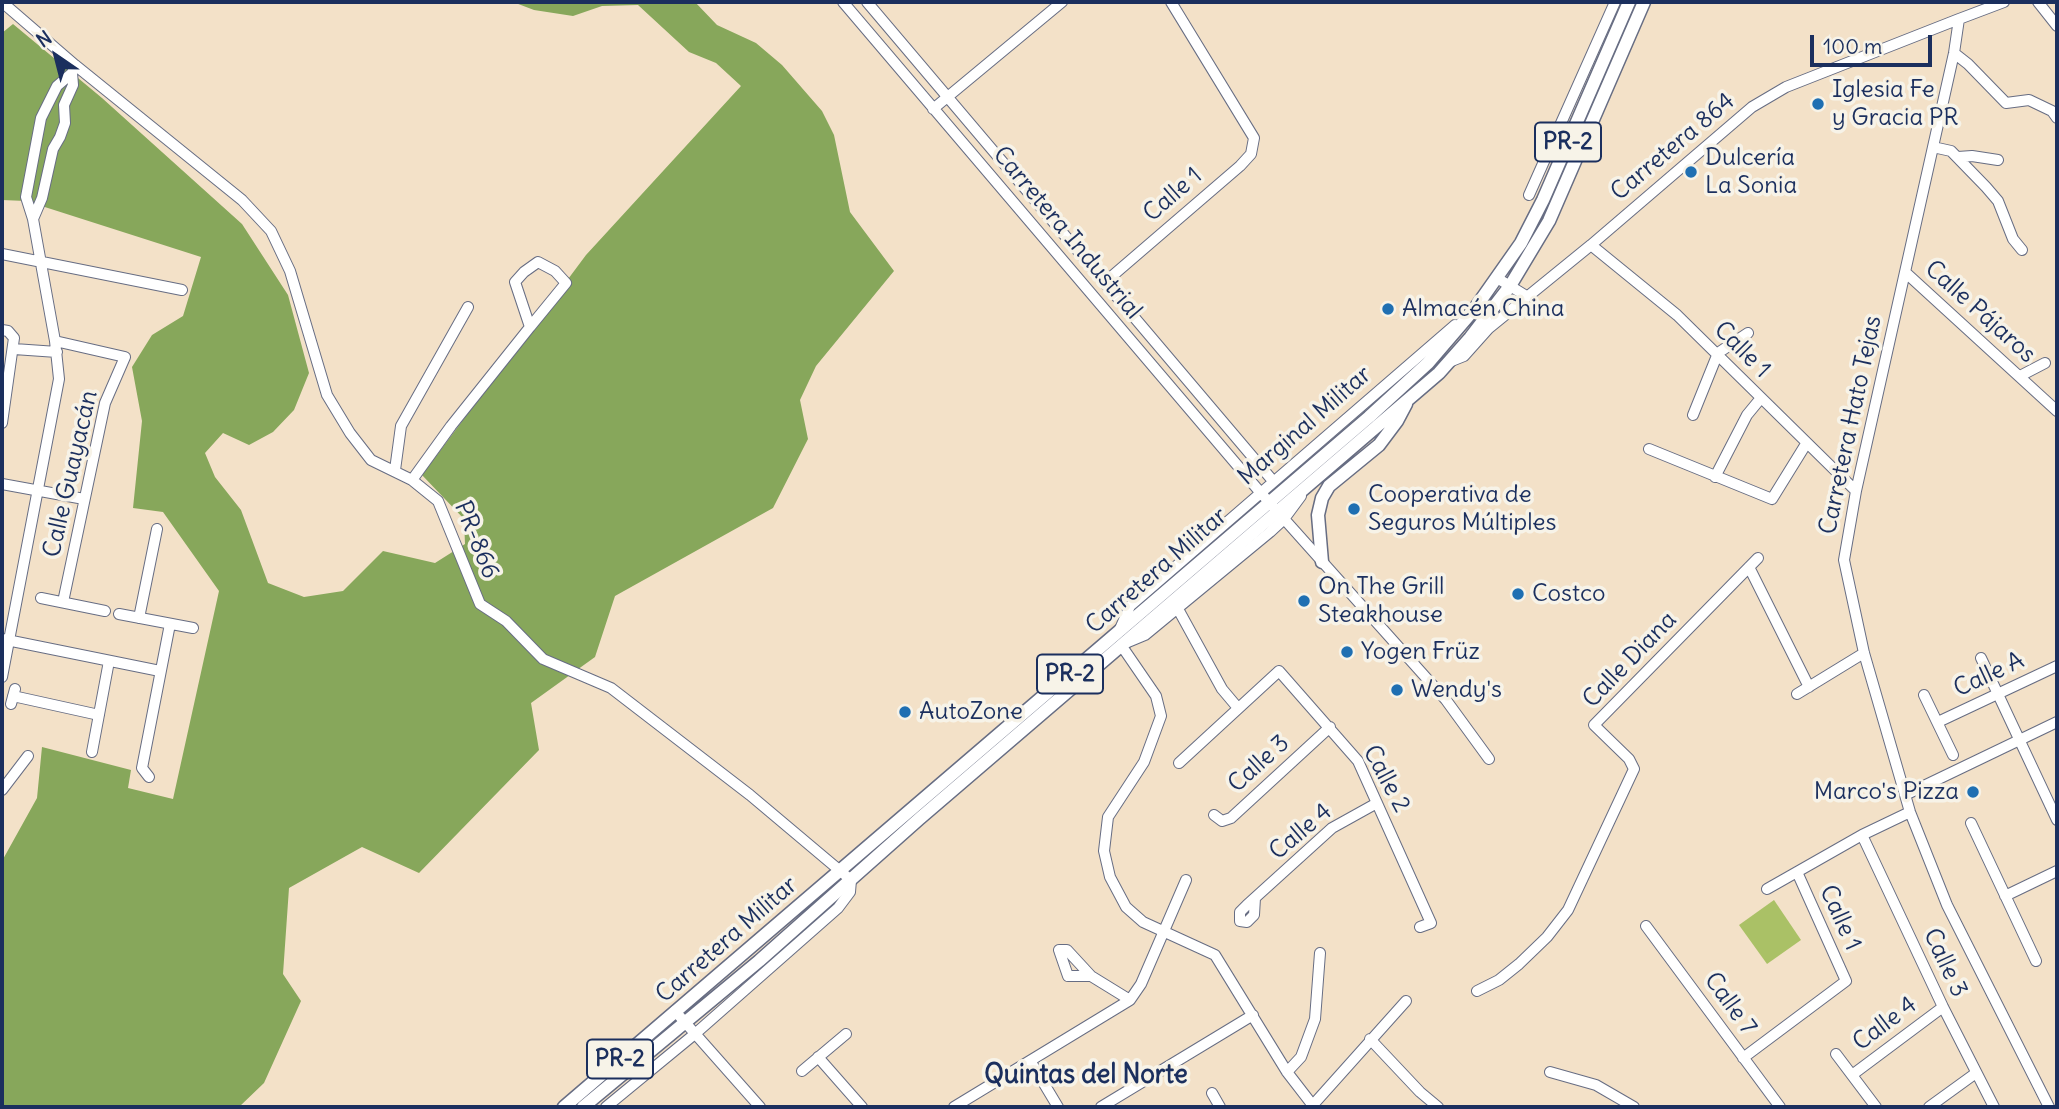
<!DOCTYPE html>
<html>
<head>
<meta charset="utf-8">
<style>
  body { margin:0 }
  #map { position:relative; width:2059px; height:1109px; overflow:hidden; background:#f3e1c8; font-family:Delius,sans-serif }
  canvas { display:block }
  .frame { position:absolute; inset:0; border:4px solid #1b2f5e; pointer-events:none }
  .north { position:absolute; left:21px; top:21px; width:70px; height:70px; -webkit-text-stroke:5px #f7f3e8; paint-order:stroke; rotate:325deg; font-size:19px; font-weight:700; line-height:28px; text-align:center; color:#1b2f5e }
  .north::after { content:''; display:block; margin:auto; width:24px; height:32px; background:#1b2f5e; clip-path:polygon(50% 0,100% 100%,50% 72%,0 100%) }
  .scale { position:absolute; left:1810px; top:35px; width:122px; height:32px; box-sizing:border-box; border:4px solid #1b2f5e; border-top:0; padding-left:9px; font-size:21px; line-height:24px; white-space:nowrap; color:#1b2f5e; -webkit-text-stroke:5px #f7f3e8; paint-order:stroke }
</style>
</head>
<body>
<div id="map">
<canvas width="2059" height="1109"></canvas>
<div class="frame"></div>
<div class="north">N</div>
<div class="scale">100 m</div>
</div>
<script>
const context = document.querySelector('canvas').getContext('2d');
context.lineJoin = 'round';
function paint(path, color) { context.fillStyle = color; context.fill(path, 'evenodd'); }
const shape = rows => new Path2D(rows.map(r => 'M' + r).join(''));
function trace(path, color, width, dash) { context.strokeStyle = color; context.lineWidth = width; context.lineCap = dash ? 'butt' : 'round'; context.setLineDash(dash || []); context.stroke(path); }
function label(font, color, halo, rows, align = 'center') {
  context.font = font + ' Delius,sans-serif'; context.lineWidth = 7; context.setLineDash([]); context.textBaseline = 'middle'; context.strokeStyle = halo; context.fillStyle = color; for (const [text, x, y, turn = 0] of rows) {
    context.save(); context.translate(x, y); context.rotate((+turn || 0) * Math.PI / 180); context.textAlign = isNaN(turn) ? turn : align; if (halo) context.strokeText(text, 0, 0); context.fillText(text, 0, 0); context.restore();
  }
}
paint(shape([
  [1774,900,1801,940,1767,964,1739,925]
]), '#aac166');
paint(shape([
  [513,2,695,2,717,25,756,43,782,65,822,111,834,135,850,212,894,271,816,366,800,400,808,439,773,508,615,596,595,657,531,703,539,750,419,873,362,847,289,888,283,974,301,1001,264,1083,239,1107,2,1107,2,861,37,798,42,747,131,770,128,788,173,799,219,591,163,512,133,508,142,421,132,367,152,335,183,316,201,257,26,201,2,200,2,33,13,24,102,98,242,224,288,295,309,373,294,410,273,432,249,445,223,433,205,453,215,477,241,510,268,583,304,597,343,591,383,551,435,563,465,544,464,519,422,475,586,255,741,86,716,63,689,52,638,5,602,6,573,16,534,10]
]), '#87a75b');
const minor = shape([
  [2,2,75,65,242,200,271,231,290,271,327,395,350,433,371,460,412,480,438,501,480,604,506,621,543,659,611,688,750,795,851,880,850,892,838,908,696,1033,606,1107],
  [843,2,1260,492,1446,700,1489,759],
  [867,2,1273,481],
  [2004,2,1959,19,1954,53,1856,491,1844,560,1864,653,1910,812,1947,905,2049,1107],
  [2038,2,2057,26],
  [1954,53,1968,64,2006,103,2029,100,2052,111,2057,118],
  [933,109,1062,2],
  [1933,147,1951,151,1986,187,1998,201,2013,239,2022,250],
  [1958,157,1972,156,1998,160],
  [1529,195,1615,2],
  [33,219,42,198,53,149,60,137,65,123,64,105,73,85,72,73],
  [1591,245,1677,315,1856,491],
  [2,254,182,290],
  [1905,272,2057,411],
  [1497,278,1528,297],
  [1104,283,1240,166,1251,154,1254,138,1171,2],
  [2,330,8,331,14,338,2,423],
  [55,341,125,357,105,403,63,602],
  [14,349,57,352],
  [1449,362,1464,356,1489,328,1591,245,1752,107,1786,87,1959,19],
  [2020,376,2045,363],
  [1693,415,1718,353,1748,333],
  [1649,449,1772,499,1806,444],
  [395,470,401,426,468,307],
  [1715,477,1747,415,1761,398],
  [412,480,451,426,530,327,515,282,524,272,538,262,555,271,566,283,530,327],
  [2,484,84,499],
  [1301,496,1284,519,1270,532,1145,635,1121,645,1156,696,1161,716,1144,762,1108,817,1104,851,1110,877,1126,907,1143,922,1215,955,1287,1072,1314,1107],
  [1749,567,1809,687],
  [41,598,105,611],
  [1178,609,1222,689,1238,708],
  [119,614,193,628],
  [139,618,157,529],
  [1120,629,1130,606,1455,325],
  [2,639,160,671],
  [1981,658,2057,820],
  [2,677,59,379,55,341,33,219,26,197,41,118,57,86,72,73,75,65],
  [1797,694,1864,653],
  [1924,695,1953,755],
  [13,696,99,715],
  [11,704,15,689],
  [1938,722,2057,666],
  [92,752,109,661],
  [1179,763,1279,671,1358,761,1431,923,1420,927],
  [149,777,142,768,170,624],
  [2,790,28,756],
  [1905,795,2057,722],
  [1214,815,1222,821,1231,818,1330,727],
  [1971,823,2036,961],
  [1862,835,1943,1007,1994,1107],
  [1767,889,1862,835,1910,812],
  [2005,896,2057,871],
  [1255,898,1254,915,1247,922,1240,921,1240,912,1247,905,1332,828,1377,803],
  [1646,926,1780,1107],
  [1059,950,1067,950,1091,976,1068,976,1059,950],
  [1091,976,1130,1000],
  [1477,991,1499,980,1519,964,1547,937,1568,910,1634,769,1629,759,1594,725,1758,558],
  [675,1011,760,1107],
  [1370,1039,1420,1092,1438,1107],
  [1836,1054,1876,1107],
  [818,1057,862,1107],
  [1743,1058,1846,981,1797,872],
  [1031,1062,1058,1107],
  [802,1071,846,1034],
  [1287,1072,1301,1057,1315,1019,1320,953],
  [1550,1072,1596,1085,1634,1107],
  [1852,1075,1943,1007],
  [1212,1093,1220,1107],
  [1312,1106,1406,1001],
  [954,1107,1130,1000,1141,984,1186,880],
  [1101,1107,1253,1015],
  [1929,1107,1976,1073]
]);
const major = shape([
  [1322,562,1318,515,1322,498,1329,486,1379,445,1397,421,1406,404],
  [564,1107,1369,417,1428,363,1476,307,1521,243,1543,200,1629,2],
  [583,1107,759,961,919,819,1439,373,1470,338,1510,286,1549,221,1644,2]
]);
trace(minor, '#676d83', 12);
trace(major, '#676d83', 15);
trace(minor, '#fff', 10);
trace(major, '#fff', 12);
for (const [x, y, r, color] of [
  [1818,104,7,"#1f6fb2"],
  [1691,172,7,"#1f6fb2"],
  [1388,309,7,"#1f6fb2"],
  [1354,509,7,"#1f6fb2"],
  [1518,594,7,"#1f6fb2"],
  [1304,601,7,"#1f6fb2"],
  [1347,652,7,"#1f6fb2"],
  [1397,690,7,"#1f6fb2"],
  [905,712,7,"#1f6fb2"],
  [1973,792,7,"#1f6fb2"]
]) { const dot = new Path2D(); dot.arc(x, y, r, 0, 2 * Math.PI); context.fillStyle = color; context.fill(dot); trace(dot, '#f7f3e8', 2.5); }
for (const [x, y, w] of [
  [1568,142,66],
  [1070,674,66],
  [620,1059,66]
]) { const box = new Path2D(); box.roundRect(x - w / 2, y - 19.5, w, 39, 5); context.fillStyle = '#f7f3e8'; context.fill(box); trace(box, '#1b2f5e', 2); }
label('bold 23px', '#1b2f5e', null, [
  ["PR-2",1568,142],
  ["PR-2",1070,674],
  ["PR-2",620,1059]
]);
label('24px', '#1b2f5e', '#f7f3e8', [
  ["Iglesia Fe",1832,90],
  ["y Gracia PR",1832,118],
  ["Dulcería",1705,158],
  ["La Sonia",1705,186],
  ["Almacén China",1402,309],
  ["Cooperativa de",1368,495],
  ["Seguros Múltiples",1368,523],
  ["On The Grill",1318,587],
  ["Steakhouse",1318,615],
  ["Costco",1532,594],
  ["Yogen Früz",1361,652],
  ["Wendy's",1411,690],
  ["AutoZone",919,712],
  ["Marco's Pizza",1959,792,"right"]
], 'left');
label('24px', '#1b2f5e', '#f7f3e8', [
  ["Carretera 864",1673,147,-40],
  ["Calle 1",1173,195,-41],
  ["Carretera Industrial",1067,233,50],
  ["Calle Pájaros",1980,312,42],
  ["Calle 1",1742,350,45],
  ["Carretera Hato Tejas",1851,425,-78],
  ["Marginal Militar",1305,426,-41],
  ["Calle Guayacán",71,474,-77],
  ["PR-866",476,540,68],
  ["Carretera Militar",1157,571,-41],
  ["Calle Diana",1630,660,-46],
  ["Calle A",1989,675,-25],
  ["Calle 3",1259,764,-42],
  ["Calle 2",1386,779,62],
  ["Calle 4",1301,832,-40],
  ["Calle 1",1840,918,66],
  ["Carretera Militar",727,940,-41],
  ["Calle 3",1945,963,65],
  ["Calle 7",1730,1004,54],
  ["Calle 4",1885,1024,-37]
]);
label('bold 26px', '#1b2f5e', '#f7f3e8', [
  ["Quintas del Norte",1086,1076]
]);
</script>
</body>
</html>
